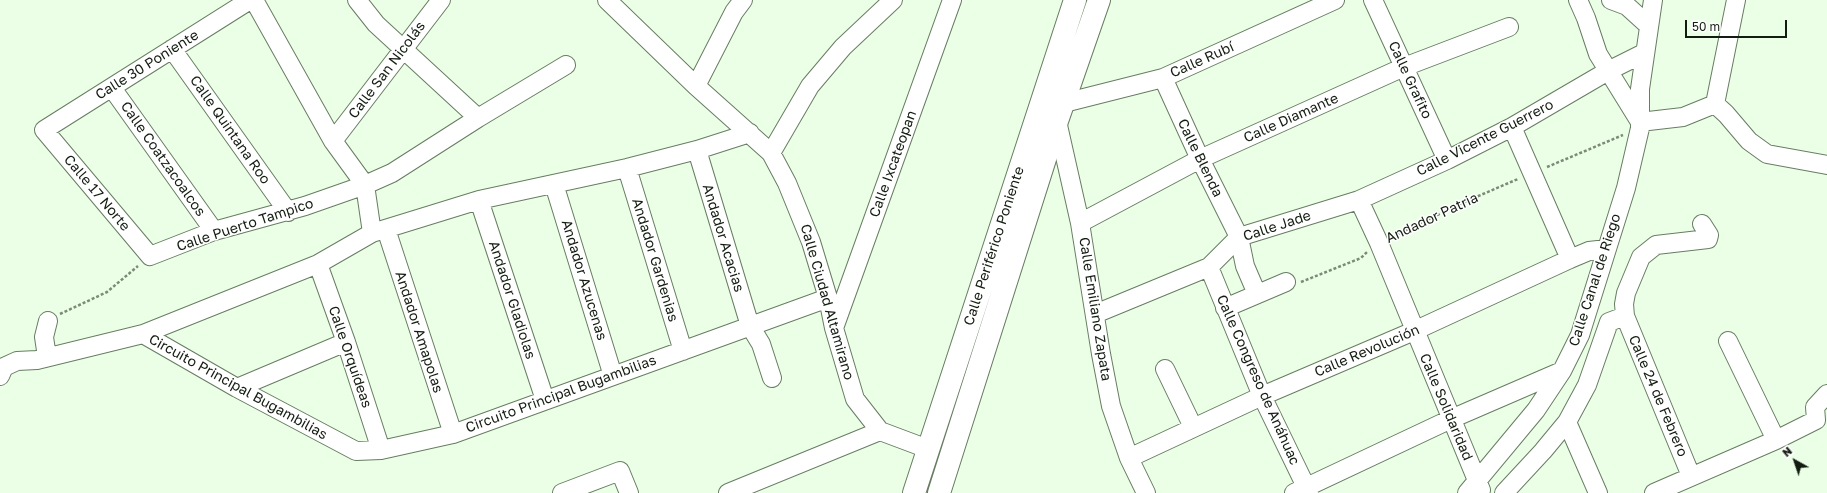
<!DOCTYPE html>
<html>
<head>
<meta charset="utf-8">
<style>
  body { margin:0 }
  #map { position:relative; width:1827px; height:493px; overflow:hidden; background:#ebffe6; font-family:"Golos Text",sans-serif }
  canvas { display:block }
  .north { position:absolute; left:1775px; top:441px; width:40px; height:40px; -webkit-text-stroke:3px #fff; paint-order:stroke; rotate:320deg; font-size:11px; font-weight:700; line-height:16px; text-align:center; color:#131c11 }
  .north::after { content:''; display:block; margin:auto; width:14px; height:18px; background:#131c11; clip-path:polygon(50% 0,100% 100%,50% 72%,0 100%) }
  .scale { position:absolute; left:1685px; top:20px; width:102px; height:18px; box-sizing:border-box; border:2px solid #131c11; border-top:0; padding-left:5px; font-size:12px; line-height:14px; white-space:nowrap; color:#131c11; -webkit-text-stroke:3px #fff; paint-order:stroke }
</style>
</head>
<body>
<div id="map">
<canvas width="1827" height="493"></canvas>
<div class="north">N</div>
<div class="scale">50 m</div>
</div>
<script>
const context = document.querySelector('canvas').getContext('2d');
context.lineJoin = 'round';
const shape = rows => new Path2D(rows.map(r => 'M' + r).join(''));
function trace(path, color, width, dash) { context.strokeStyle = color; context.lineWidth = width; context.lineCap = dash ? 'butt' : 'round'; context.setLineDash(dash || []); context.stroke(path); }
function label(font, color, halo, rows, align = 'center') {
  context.font = font + ' "Golos Text",sans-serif'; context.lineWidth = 3; context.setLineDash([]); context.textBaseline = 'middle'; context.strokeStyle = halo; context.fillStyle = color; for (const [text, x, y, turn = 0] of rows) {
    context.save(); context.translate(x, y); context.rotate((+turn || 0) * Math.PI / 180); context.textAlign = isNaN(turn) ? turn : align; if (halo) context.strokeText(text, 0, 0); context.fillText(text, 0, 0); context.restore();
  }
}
const minor = shape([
  [250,0,44,130,150,256,214,231,305,206,365,185,392,173,478,118,566,65],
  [254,0,333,141,365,185,372,233],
  [357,0,376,24,478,118],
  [607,0,696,86,771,153,787,183,811,242,828,298,834,328,855,399,880,431,928,449],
  [1373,0,1447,160],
  [1578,0,1586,18,1598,54,1640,122],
  [1611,0,1627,6,1648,25],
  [172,49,288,212],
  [1163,78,1200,159,1239,237,1245,266,1257,294],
  [696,86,734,12,743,0],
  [112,88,214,231],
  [1064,103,1163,78,1335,0],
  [1715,104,1736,0],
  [1057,121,1080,223,1101,354,1111,406,1129,458,1146,493],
  [1640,122,1683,117,1715,104,1726,114,1749,141,1767,154,1827,165],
  [1512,127,1570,259],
  [333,141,441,0],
  [697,150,750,326,761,344,772,378],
  [771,153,810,86,843,47,893,0],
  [627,168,683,351],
  [554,184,613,376],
  [479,200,545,400],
  [1359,200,1379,243,1481,490],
  [1080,223,1200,159,1404,67,1509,27],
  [386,229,453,434],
  [318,264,346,342,381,450],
  [1209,267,1262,396,1309,493],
  [1225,308,1286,282],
  [1095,314,1209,267,1239,237,1359,200,1447,160,1512,127,1608,71,1644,53],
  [834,328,952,0],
  [143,334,237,388,356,451,381,450,453,434,828,298],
  [1728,341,1776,440],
  [47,357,44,337,48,321],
  [1165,369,1193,427],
  [0,376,4,367,17,361,37,360,143,334,318,264,372,233,479,200,627,168,697,150,750,133],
  [237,388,346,342],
  [1567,422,1598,493],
  [1129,458,1262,396,1414,331,1570,259,1589,251,1598,250,1606,251],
  [1691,476,1625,316,1624,304,1626,293,1641,257,1656,245,1708,239,1709,235,1702,224],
  [562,493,620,471,629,493],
  [728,493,880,431],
  [1294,493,1451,419,1562,371],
  [1467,493,1536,410,1562,371,1580,335,1626,188,1640,128,1640,89,1653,0],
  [1504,493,1543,451,1567,422,1587,385,1609,322,1625,316],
  [1654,493,1776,440,1816,420,1815,407,1827,394]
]);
const major = shape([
  [914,493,1075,0],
  [939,493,1057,121,1099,0]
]);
trace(minor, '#677d62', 20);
trace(major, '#677d62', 24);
trace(shape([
  [1547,167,1623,135],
  [1392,237,1462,203,1518,179],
  [1301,282,1361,258,1367,252],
  [60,314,107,292,138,266]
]), '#7c8a78', 2.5, [3, 2]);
trace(minor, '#fff', 18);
trace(major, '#fff', 22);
label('14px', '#131c11', '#fff', [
  ["Calle Rubí",1202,60,-24],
  ["Calle 30 Poniente",147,65,-32],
  ["Calle San Nicolás",387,70,-53],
  ["Calle Grafito",1410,80,65],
  ["Calle Diamante",1291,118,-24],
  ["Calle Quintana Roo",230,130,55],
  ["Calle Vicente Guerrero",1485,138,-27],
  ["Calle Blenda",1200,158,64],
  ["Calle Coatzacoalcos",163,159,55],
  ["Calle Ixcateopan",893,164,-70],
  ["Calle 17 Norte",97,193,50],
  ["Andador Patria",1432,218,-25],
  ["Calle Puerto Tampico",245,225,-18],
  ["Calle Jade",1277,226,-18],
  ["Andador Acacias",723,238,73],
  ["Calle Periférico Poniente",994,246,-72],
  ["Andador Gardenias",655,260,73],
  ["Andador Azucenas",584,280,73],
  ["Calle Canal de Riego",1595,280,-72],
  ["Andador Gladiolas",512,300,72],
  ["Calle Ciudad Altamirano",827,302,74],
  ["Calle Emiliano Zapata",1095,309,81],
  ["Andador Amapolas",419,332,72],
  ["Calle Revolución",1367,351,-23],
  ["Calle Orquídeas",350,357,71],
  ["Calle Congreso de Anáhuac",1258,380,66],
  ["Circuito Principal Bugambilias",238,387,29],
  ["Circuito Principal Bugambilias",561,394,-20],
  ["Calle 24 de Febrero",1658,396,67],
  ["Calle Solidaridad",1446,407,67]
]);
</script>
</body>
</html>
